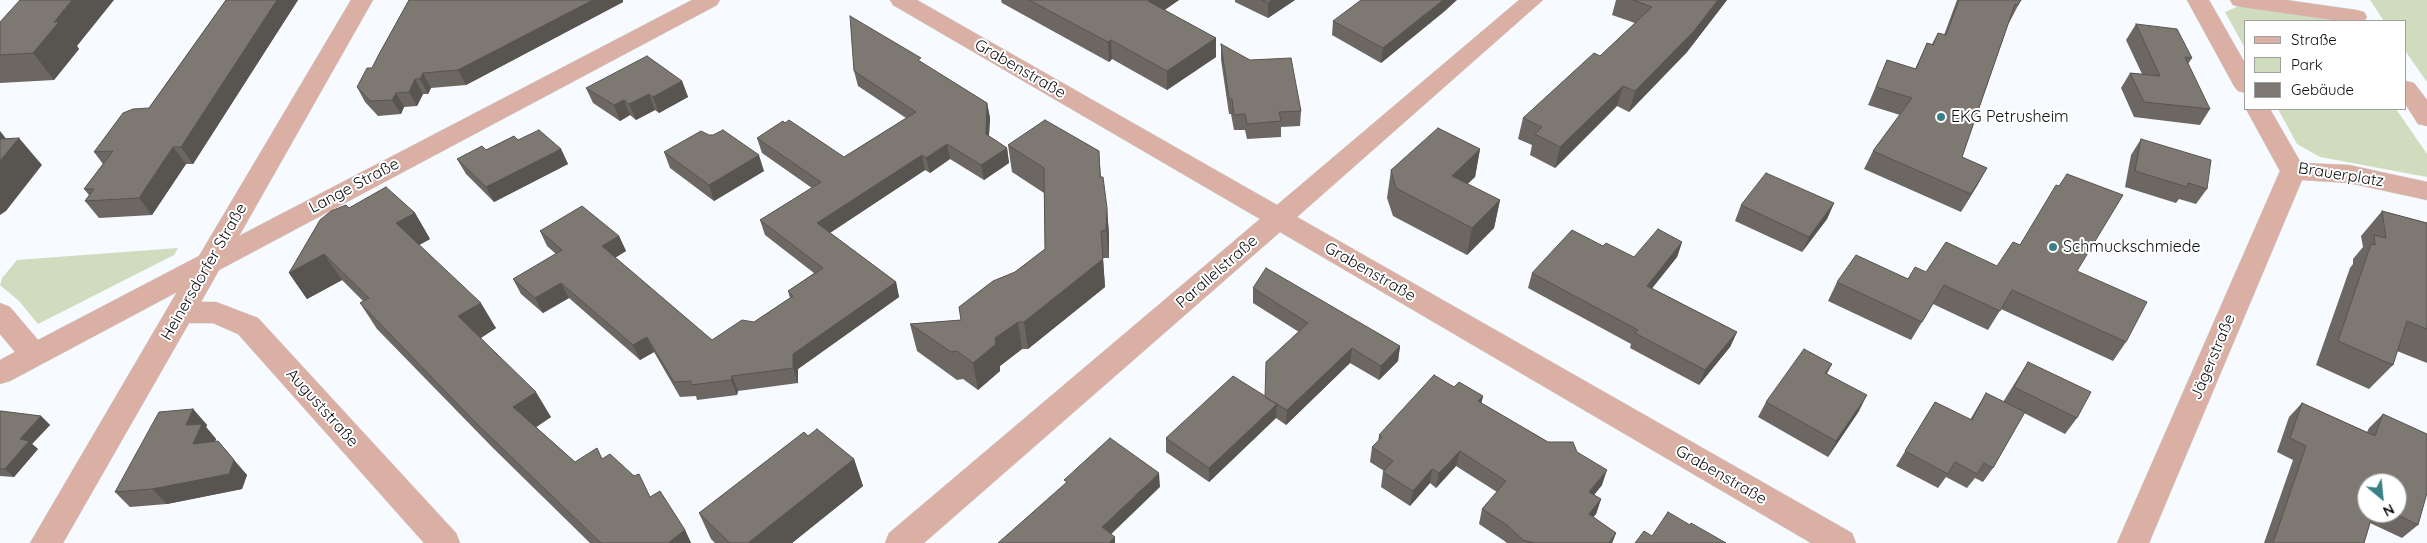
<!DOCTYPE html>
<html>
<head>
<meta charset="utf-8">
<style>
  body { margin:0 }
  #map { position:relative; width:2427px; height:543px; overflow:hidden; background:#f7fafe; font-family:Quicksand,sans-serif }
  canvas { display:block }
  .legend { position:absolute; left:2244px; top:20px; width:162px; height:90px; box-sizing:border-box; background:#fff; border:1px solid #9f9fa0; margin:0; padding:6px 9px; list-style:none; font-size:15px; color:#0e0f11 }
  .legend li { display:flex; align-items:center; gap:10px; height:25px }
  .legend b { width:25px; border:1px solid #9f9fa0 }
  .north { position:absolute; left:2357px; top:473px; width:50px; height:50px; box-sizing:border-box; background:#fff; border:1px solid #9f9fa0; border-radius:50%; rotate:152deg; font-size:14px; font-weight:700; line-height:20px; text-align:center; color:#0e0f11 }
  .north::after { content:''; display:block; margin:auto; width:18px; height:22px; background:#398187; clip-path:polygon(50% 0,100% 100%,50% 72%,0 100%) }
</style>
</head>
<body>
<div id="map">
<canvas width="2427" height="543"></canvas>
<ul class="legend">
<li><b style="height:6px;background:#dab0a5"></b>Straße</li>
<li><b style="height:14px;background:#cfdcbd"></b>Park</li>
<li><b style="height:14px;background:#7d7872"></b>Gebäude</li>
</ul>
<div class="north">N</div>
</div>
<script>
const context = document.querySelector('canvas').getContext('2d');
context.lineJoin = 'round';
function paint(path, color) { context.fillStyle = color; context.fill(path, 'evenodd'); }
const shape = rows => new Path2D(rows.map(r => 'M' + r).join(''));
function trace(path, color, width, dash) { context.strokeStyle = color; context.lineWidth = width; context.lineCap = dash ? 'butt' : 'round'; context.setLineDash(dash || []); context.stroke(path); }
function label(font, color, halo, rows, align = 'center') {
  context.font = font + ' Quicksand,sans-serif'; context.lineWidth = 4; context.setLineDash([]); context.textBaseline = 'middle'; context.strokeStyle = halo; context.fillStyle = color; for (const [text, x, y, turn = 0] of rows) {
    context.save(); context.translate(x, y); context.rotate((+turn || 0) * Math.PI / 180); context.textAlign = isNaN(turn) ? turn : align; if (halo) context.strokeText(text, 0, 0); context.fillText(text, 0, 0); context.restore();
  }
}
paint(shape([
  [2370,0,2427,0,2427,82,2406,52,2406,21,2384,21],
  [2241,5,2321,18,2329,21,2246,21,2246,50,2225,12],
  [2278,109,2396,109,2427,154,2427,177,2320,157,2297,144],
  [178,248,174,255,38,324,19,301,0,285,2,278,17,260]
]), '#cfdcbd');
const minor = shape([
  [351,0,373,0,239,236,692,0,720,0,717,5,219,270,201,302,216,302,258,318,456,533,460,543,424,543,238,334,213,323,189,323,63,543,30,543,177,292,10,381,0,384,0,360,15,352,0,334,0,303,10,307,38,340,199,256,351,0],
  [890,0,917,0,1277,205,1519,0,1543,0,1297,217,1852,533,1856,543,1811,543,1280,232,924,543,885,543,889,533,1260,219,893,5,890,0],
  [2187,0,2209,0,2246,65,2246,93,2238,91,2234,86,2187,0],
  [2230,0,2286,0,2356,10,2364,12,2367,17,2364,21,2339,21,2241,7,2233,5,2230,0],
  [2406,81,2414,83,2427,100,2427,126,2418,124,2406,105,2406,81],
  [2246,109,2270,109,2301,163,2349,165,2427,182,2427,200,2349,183,2302,180,2149,543,2117,543,2280,171,2246,109]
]);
trace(minor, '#d2d4d8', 1);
paint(minor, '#dab0a5');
paint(shape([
  [226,0,298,0,193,164,186,164,152,215,99,218,85,201,89,195,84,189,103,164,94,152,149,108],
  [409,0,623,0,623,2,466,85,431,88,428,94,423,94,417,106,404,107,401,114,378,116,365,102,357,87,372,68,378,56],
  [1001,0,1179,0,1164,10,1216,38,1216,57,1167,90,1112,59,1109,62,1002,3],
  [1235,0,1295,0,1268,18,1235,2],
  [1616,0,1727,0,1687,52,1629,112,1617,106,1555,168,1530,155,1532,145,1518,139,1523,118,1600,56,1635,23,1612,15],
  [1957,0,2021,0,2009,23,2009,22,1962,157,1987,168,1961,212,1864,169,1873,151,1900,115,1868,105,1887,60,1915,69,1927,43,1932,44,1938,33,1944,35],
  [1446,10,1381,63,1332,35,1333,21],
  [0,22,77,46,79,49,54,80,0,83],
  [2136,24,2192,58,2188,64,2210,109,2200,125,2134,117,2121,88,2130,73,2142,74,2126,40],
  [1221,44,1301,111,1300,126,1281,127,1281,137,1247,139,1245,130,1234,130,1231,114,1229,114,1221,60],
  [922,63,987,103,990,118,989,136,1007,148,1009,163,984,180,950,159,930,173,925,170,830,233,896,282,899,297,798,369,798,383,738,391,737,395,697,400,696,396,680,397,654,352,640,360,569,298,543,313,521,294,513,279,556,254,547,246,540,231,619,236,626,251,615,258,712,340,754,322,790,298,788,291,814,273,765,235,760,220,812,188,762,153,757,138,844,157,906,118,858,86,854,71],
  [682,81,688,97,659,113,655,110,636,120,630,115,620,121,593,103,586,88],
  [709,135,764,171,714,201,670,168,664,152],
  [2141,139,2207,189,2196,204,2179,199,2176,203,2125,187,2131,155],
  [518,140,561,149,568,164,494,202,466,174,457,159],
  [1008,145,1101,177,1107,208,1109,235,1109,258,1103,258,1105,287,1028,349,1022,349,1000,366,1000,371,978,390,963,379,957,380,917,351,910,324,961,320,1015,272,1045,249,1044,193,1012,172],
  [1480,149,1475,177,1467,184,1500,200,1494,228,1467,255,1393,216,1387,198,1391,170],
  [1834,203,1827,219,1802,252,1735,221,1741,205],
  [349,208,415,213,430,239,419,245,496,328,481,338,551,417,536,427,575,462,603,459,650,497,685,530,691,543,590,543,493,448,377,329,360,303,363,301,342,280,307,299,289,273],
  [2382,211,2427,223,2427,363,2397,351,2393,365,2369,389,2316,365,2350,268,2353,264,2353,259,2363,247,2361,236],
  [1682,242,1677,257,1652,288,1737,332,1730,347,1699,385,1630,348,1631,344,1528,288,1532,273,1603,246,1634,257],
  [1997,266,2077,271,2126,342,2113,361,2001,309,1988,330,1933,304,1911,340,1828,301,1837,282,1908,279,1926,272],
  [1253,288,1400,346,1398,361,1379,380,1350,363,1286,425,1276,418,1209,482,1166,452,1166,438,1265,396,1299,332,1253,303],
  [2028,362,2077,418,2065,434,2024,413,1993,468,1983,482,1975,478,1967,488,1946,477,1938,488,1896,466,1935,402,1970,420,1977,408,1986,393,2003,402],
  [1832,364,1827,374,1859,411,1828,457,1758,417,1766,402],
  [1483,396,1481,403,1548,442,1577,452,1602,485,1594,495,1601,499,1596,514,1593,517,1616,533,1612,543,1507,543,1503,540,1479,524,1482,509,1497,492,1456,466,1436,488,1430,483,1410,506,1381,487,1383,472,1384,471,1370,462,1372,447,1378,442,1379,435],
  [2302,403,2367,432,2369,428,2383,414,2418,525,2402,538,2370,523,2364,543,2264,543,2293,460,2277,452,2289,417],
  [2367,483,2397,513,2367,513],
  [193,409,207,425,206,427,216,439,215,442,247,475,242,489,167,504,130,507,115,492],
  [0,412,41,416,50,425,32,444,38,449,14,477,0,476],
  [808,436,854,459,863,486,792,543,715,543,711,539,699,513]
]), '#6c6762');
paint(shape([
  [72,0,114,0,77,46,79,49,54,80,33,53,54,22],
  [277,0,298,0,193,164,181,147],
  [593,0,623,0,623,2,466,85,458,70],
  [1150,0,1179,0,1149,21,1148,1],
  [1273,0,1295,0,1268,18,1268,3],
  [1443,0,1457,0,1446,10,1381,63,1383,48],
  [1718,0,1727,0,1687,52,1629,112,1635,91],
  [1216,38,1216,57,1167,90,1167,71],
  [1111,40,1112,59,1109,62,1108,42],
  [423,73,431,88,428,94,420,79],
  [415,79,423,94,417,106,409,92],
  [682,81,688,97,659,113,653,97],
  [1623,86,1617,106,1555,168,1560,147],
  [396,93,404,107,401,114,392,100],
  [649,94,655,110,636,120,629,104],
  [624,100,630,115,620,121,614,105],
  [987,103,990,118,988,149,986,134],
  [0,131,12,146,19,138,42,165,6,211,0,215],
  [947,144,950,159,930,173,926,158],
  [173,147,186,164,152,215,139,198],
  [1007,148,1009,163,984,180,981,165],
  [561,149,568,164,494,202,486,187],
  [1480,149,1475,177,1447,204,1452,176],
  [1099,151,1101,178,1100,177],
  [759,155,764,171,714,201,709,185],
  [922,155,925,170,822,238,817,223],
  [1987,168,1977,186,1961,212,1971,194],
  [1500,200,1494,228,1467,255,1472,228],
  [1834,203,1827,219,1802,252,1809,237],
  [1107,208,1109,235,1109,258,1106,230],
  [415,213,430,239,412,249,396,223],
  [1101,231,1105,287,1028,349,1024,322],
  [619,236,626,251,609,261,602,246],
  [1682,242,1677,257,1642,301,1647,286],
  [324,254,342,280,307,299,289,273],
  [896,282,899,297,798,369,798,383,793,368,793,354],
  [561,283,569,298,543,313,535,298],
  [481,303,496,328,474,342,458,316],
  [1018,322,1022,349,1000,366,1000,371,978,390,973,363,995,338],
  [1737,332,1730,347,1699,385,1705,370],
  [647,337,654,352,640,360,633,345],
  [1400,346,1398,361,1379,380,1381,366],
  [1352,348,1350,363,1286,425,1287,410],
  [732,376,738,391,737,395,731,380],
  [536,392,551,417,529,432,513,407],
  [1867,395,1859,411,1828,457,1836,441],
  [1483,396,1480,410,1478,401],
  [1277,404,1276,418,1209,482,1209,468],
  [193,409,207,425,206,427,216,439,207,459,193,444,186,425],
  [41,416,50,425,32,444,38,449,14,477,5,469,20,439],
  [218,441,247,475,242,489,167,504,152,489],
  [1460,451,1456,466,1436,488,1439,473],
  [854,459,863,486,792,543,748,543],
  [1432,469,1430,483,1410,506,1413,491],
  [1607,470,1602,485,1584,507,1589,492],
  [1159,473,1160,487,1104,541,1102,527],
  [1601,499,1596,514,1584,528,1589,514],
  [685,530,691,543,668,543],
  [1616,533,1612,543,1609,543],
  [1115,537,1115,543,1109,543]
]), '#585450');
const building = shape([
  [20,0,72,0,54,22,59,22,33,53,0,55,0,22,20,0],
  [226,0,277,0,181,147,173,147,139,198,85,201,94,189,84,189,113,151,94,152,123,113,133,109,149,108,226,0],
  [409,0,593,0,458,70,423,73,420,79,415,79,409,92,396,93,392,100,370,101,357,87,367,68,372,68,378,56,409,0],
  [1029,0,1150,0,1148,1,1216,38,1167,71,1111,40,1108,42,1029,0],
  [1262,0,1273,0,1268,3,1262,0],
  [1361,0,1443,0,1383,48,1333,21,1361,0],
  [1633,0,1718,0,1694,31,1635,91,1623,86,1560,147,1535,134,1542,127,1523,118,1594,53,1600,56,1652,7,1633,0],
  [1959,0,2021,0,2018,5,2015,4,1962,157,1987,168,1971,194,1873,151,1912,98,1876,87,1887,60,1916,69,1927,43,1933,45,1938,33,1946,35,1959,0],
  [850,16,921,58,918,60,987,103,986,134,1007,148,981,165,947,144,926,158,922,155,817,223,896,282,793,354,793,368,732,376,731,380,691,385,691,381,674,382,647,337,633,345,561,283,535,298,513,279,562,250,540,231,582,206,619,236,602,246,712,340,742,320,754,322,793,296,788,291,823,268,760,220,821,182,757,138,783,121,785,123,789,120,844,157,916,112,854,71,850,16],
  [2136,24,2177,29,2192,58,2185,57,2210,109,2144,102,2130,73,2160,76,2136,24],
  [1221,44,1250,60,1291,58,1301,111,1279,112,1281,121,1247,124,1245,114,1234,115,1232,99,1229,99,1221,44],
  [647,56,682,81,653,97,649,94,629,104,624,100,614,105,586,88,647,56],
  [1045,120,1099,151,1100,177,1103,177,1107,208,1106,230,1101,231,1103,259,1024,322,1018,322,995,338,996,344,973,363,957,351,951,352,910,324,961,320,959,307,993,281,1015,272,1045,249,1044,168,1008,145,1045,120],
  [1438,128,1480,149,1452,176,1500,200,1472,228,1396,188,1391,170,1438,128],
  [539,130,561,149,486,187,457,159,482,146,486,150,514,136,518,140,539,130],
  [723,130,759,155,709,185,664,152,701,131,709,135,713,135,723,130],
  [19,138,0,161,0,139,19,138],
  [2141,139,2211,160,2207,189,2188,183,2187,187,2135,171,2141,139],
  [1766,173,1834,203,1809,237,1741,205,1766,173],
  [2067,174,2123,195,2077,271,2147,302,2126,342,2012,290,2000,311,1944,285,1922,322,1837,282,1856,255,1908,279,1915,267,1926,272,1946,242,1997,266,2013,242,2020,245,2056,185,2059,186,2067,174],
  [386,187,415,213,396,223,481,303,458,316,536,392,513,407,575,462,597,448,602,459,610,454,634,476,639,474,650,497,660,491,685,530,668,543,601,543,476,423,360,303,369,298,324,254,289,273,320,220,331,211,346,205,349,208,386,187],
  [2382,211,2427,223,2427,329,2407,321,2393,365,2338,341,2371,244,2375,245,2374,235,2386,238,2382,211],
  [1658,229,1682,242,1647,286,1737,332,1705,370,1635,333,1638,330,1532,273,1572,230,1603,246,1606,243,1634,257,1658,229],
  [1266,268,1400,346,1381,366,1352,348,1287,410,1265,397,1277,404,1209,468,1166,438,1233,376,1265,396,1266,362,1308,323,1253,288,1266,268],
  [1804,349,1832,364,1825,373,1867,395,1836,441,1766,402,1804,349],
  [2028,362,2091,392,2077,418,2014,387,2028,362],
  [1434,375,1454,387,1459,382,1483,396,1478,401,1548,442,1573,442,1577,452,1607,470,1589,492,1601,499,1589,514,1616,533,1609,543,1535,543,1523,540,1507,525,1482,509,1506,481,1460,451,1439,473,1432,469,1413,491,1383,472,1393,461,1372,447,1382,437,1379,435,1434,375],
  [1986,393,2025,412,1993,468,1984,463,1977,474,1955,462,1948,474,1905,451,1935,402,1972,420,1986,393],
  [2302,403,2375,436,2383,414,2427,434,2427,493,2418,525,2394,513,2397,513,2397,483,2367,483,2367,513,2373,513,2364,543,2273,543,2306,446,2290,438,2302,403],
  [193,409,186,425,202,424,193,444,218,441,234,460,229,474,152,489,115,492,159,412,193,409],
  [1,411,41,416,20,439,29,441,5,469,0,469,0,412,1,411],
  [817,429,854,459,748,543,730,543,699,513,804,432,808,436,817,429],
  [1110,438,1159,473,1102,527,1115,537,1109,543,998,543,1067,482,1064,480,1110,438],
  [1668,512,1690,525,1691,523,1726,543,1635,543,1644,531,1652,536,1668,512]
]);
paint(building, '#7d7872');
trace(building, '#585450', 1);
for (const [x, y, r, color] of [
  [1941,117,5,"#398187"],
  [2053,247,5,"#398187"]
]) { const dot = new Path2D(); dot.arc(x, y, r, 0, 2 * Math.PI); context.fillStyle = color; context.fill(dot); trace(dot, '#fff', 2); }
label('16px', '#0e0f11', '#fff', [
  ["Grabenstraße",1020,69,30],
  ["Brauerplatz",2341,175,9],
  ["Lange Straße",354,186,-28],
  ["Heinersdorfer Straße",204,272,-60],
  ["Parallelstraße",1217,272,-41],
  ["Grabenstraße",1370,272,30],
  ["Jägerstraße",2213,357,-67],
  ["Auguststraße",322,408,48],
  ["Grabenstraße",1721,475,30]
]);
label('16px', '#0e0f11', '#fff', [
  ["EKG Petrusheim",1951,117],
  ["Schmuckschmiede",2063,247]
], 'left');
</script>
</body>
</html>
